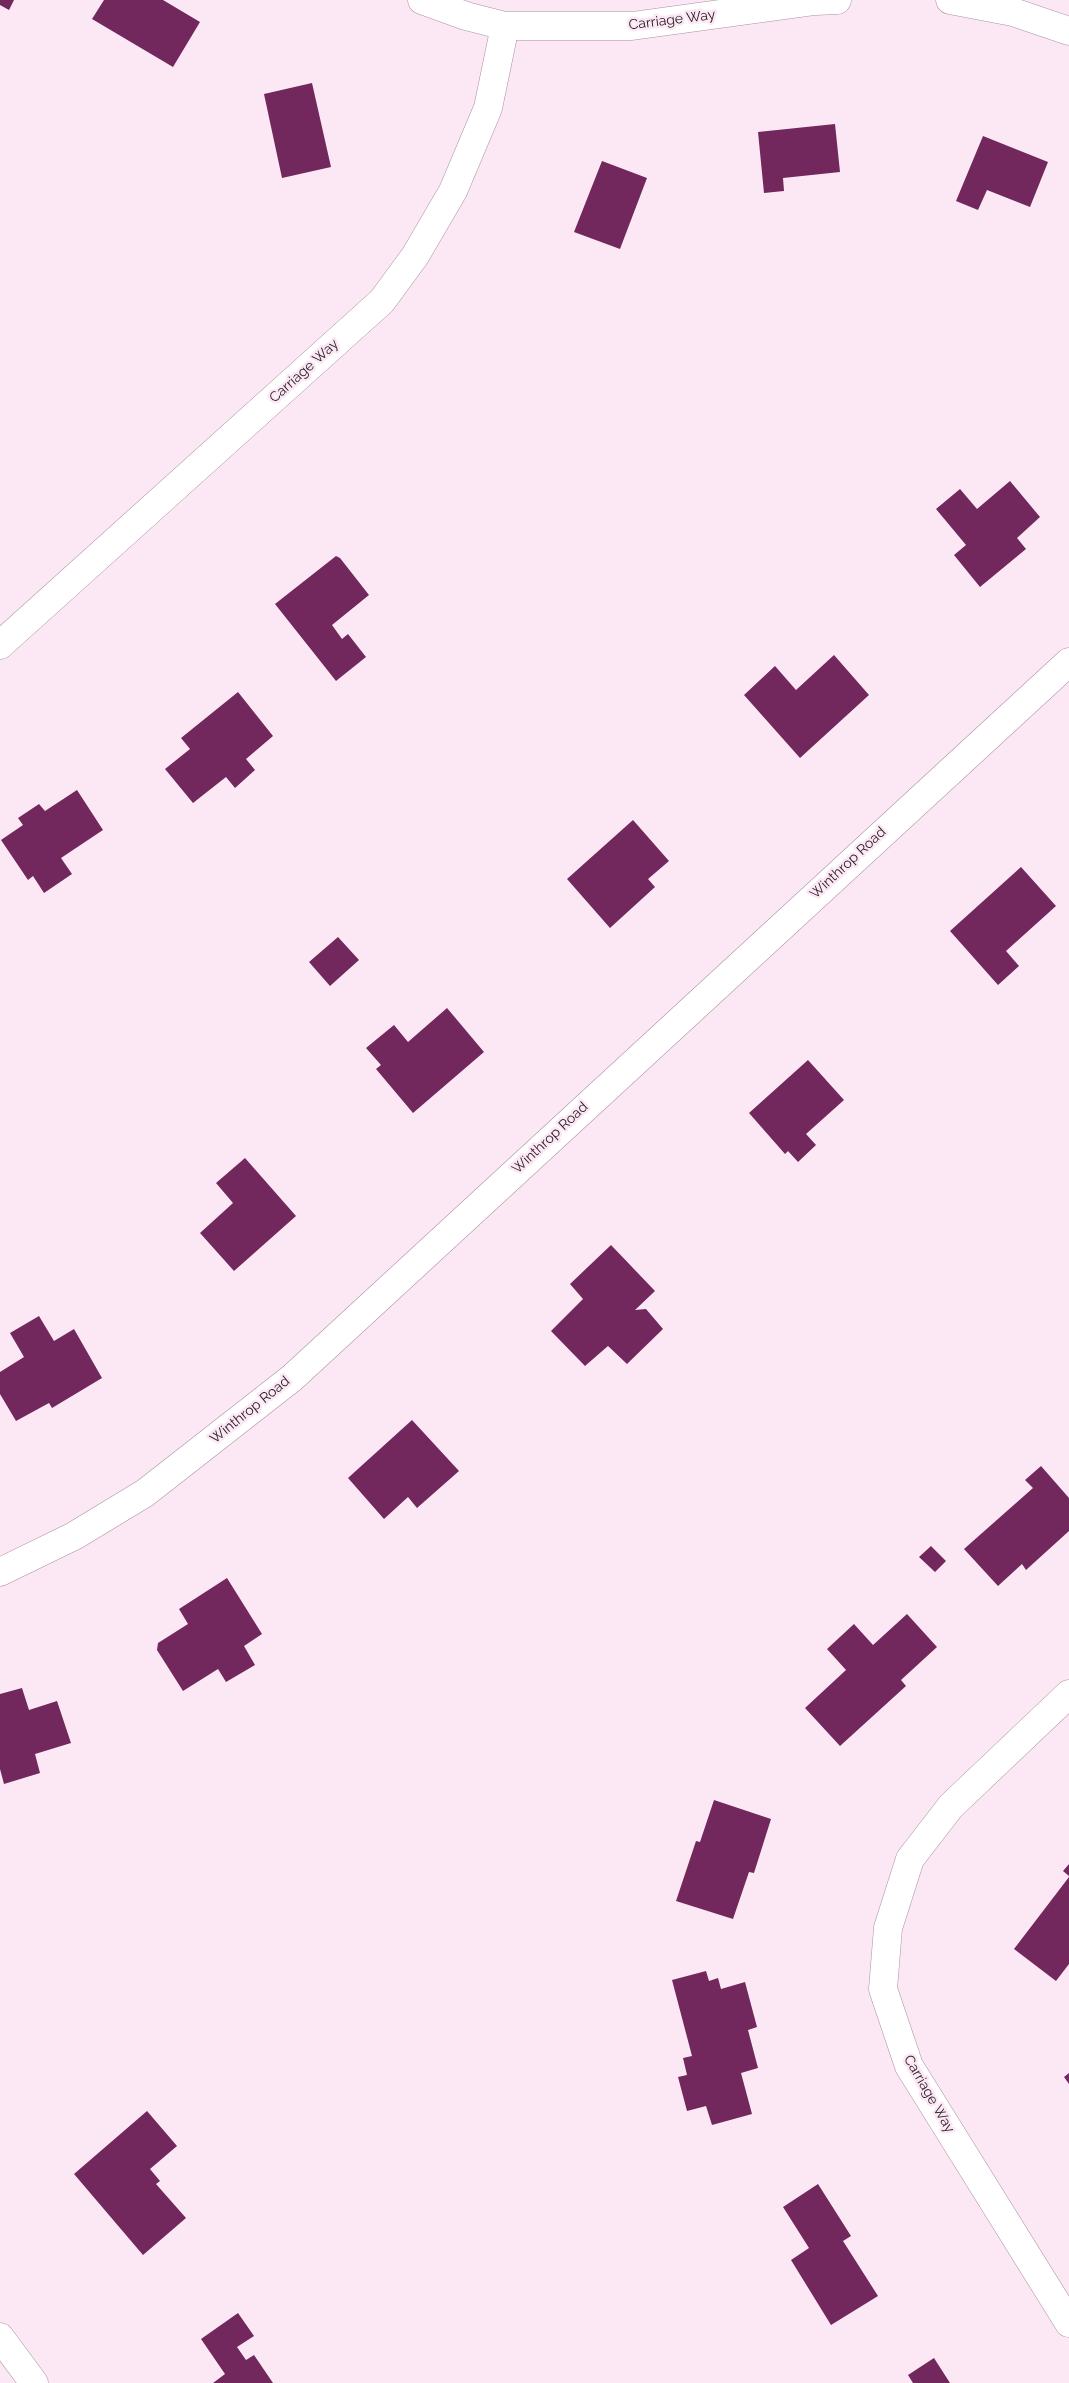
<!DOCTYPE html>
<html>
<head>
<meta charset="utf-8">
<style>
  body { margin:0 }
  canvas { display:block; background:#fce7f4 }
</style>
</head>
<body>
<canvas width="1069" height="2383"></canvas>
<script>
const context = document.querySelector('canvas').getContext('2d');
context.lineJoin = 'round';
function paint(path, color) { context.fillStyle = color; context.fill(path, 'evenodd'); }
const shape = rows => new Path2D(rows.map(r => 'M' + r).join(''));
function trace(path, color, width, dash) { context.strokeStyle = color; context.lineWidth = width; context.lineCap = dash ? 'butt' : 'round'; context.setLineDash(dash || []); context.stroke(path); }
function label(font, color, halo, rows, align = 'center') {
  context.font = font + ' Raleway,sans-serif'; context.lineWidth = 5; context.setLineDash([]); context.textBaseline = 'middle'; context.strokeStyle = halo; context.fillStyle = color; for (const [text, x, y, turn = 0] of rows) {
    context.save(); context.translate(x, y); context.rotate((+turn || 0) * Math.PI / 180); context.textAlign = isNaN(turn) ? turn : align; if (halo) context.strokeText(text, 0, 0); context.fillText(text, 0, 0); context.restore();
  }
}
paint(shape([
  [0,0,14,0,9,10,0,5],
  [104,0,163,0,200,22,173,67,92,19],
  [312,83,331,167,282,178,264,94],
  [835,124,840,172,783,178,784,191,764,193,758,132],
  [983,136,1048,162,1030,207,987,190,978,210,956,201],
  [602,161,647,178,620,249,574,232],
  [1010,481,1040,517,1017,538,1026,549,980,587,954,555,966,545,936,509,960,489,977,509],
  [336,556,340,558,369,595,332,625,342,639,348,634,366,657,336,681,275,604],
  [834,655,869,695,800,758,744,695,775,666,796,690],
  [238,692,273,736,246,759,255,770,235,788,226,777,193,803,165,769,190,749,181,738],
  [77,790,103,830,61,858,72,874,44,893,33,876,28,880,1,840,23,825,18,818,39,804,45,811],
  [633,820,669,861,648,879,655,887,610,928,567,879],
  [1021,867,1056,906,1006,951,1019,966,998,985,950,931],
  [338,937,359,960,330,986,309,962],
  [447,1008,484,1052,413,1113,376,1069,381,1065,366,1048,394,1025,408,1042],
  [808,1060,844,1100,806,1134,816,1145,798,1162,788,1151,785,1154,749,1113],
  [245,1158,296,1216,234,1271,200,1233,233,1203,216,1183],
  [611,1245,655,1291,635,1310,646,1309,663,1329,627,1364,608,1346,585,1366,551,1331,583,1299,570,1284],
  [39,1316,54,1341,74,1329,102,1378,52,1408,49,1403,16,1421,0,1394,0,1372,24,1357,10,1333],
  [412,1420,459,1471,417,1508,408,1497,384,1519,348,1478],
  [1041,1466,1069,1498,1069,1531,1026,1570,1022,1564,998,1586,964,1549,1033,1488,1025,1480],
  [931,1546,946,1561,935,1572,919,1557],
  [227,1578,262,1634,244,1646,255,1665,226,1682,218,1669,183,1691,157,1650,158,1643,188,1624,179,1609],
  [907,1614,937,1647,901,1680,906,1686,840,1746,805,1708,846,1670,827,1649,854,1624,873,1645],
  [22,1688,29,1710,57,1701,71,1743,35,1754,40,1773,4,1784,0,1769,0,1694],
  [714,1800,771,1819,754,1873,749,1872,733,1919,676,1901,696,1841,700,1842],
  [1069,1864,1069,1876,1063,1871],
  [1069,1877,1069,1964,1056,1981,1014,1949],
  [706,1971,709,1981,718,1978,721,1989,745,1982,757,2027,748,2030,758,2068,741,2073,752,2114,712,2125,706,2106,687,2111,678,2077,687,2075,683,2058,692,2056,672,1980],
  [1069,2073,1069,2084,1064,2077],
  [147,2111,177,2146,150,2169,160,2181,156,2184,186,2218,143,2255,74,2174],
  [818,2184,851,2236,843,2241,878,2296,831,2325,791,2260,809,2248,783,2207],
  [238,2313,254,2336,237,2347,246,2360,254,2355,273,2383,213,2383,225,2374,201,2339],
  [934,2358,950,2383,913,2383,908,2375]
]), '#72285d');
const minor = shape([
  [950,0,1013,12,1069,31],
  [505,26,632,26,815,1,837,0],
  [0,645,382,301,415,256,453,191,488,108,505,26,466,16,422,0],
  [0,1572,74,1536,145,1493,292,1378,1069,662],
  [1069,1694,951,1806,910,1859,888,1928,883,1989,909,2066,1069,2323],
  [0,2337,34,2383]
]);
trace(minor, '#aa92a1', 29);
trace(minor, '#fff', 28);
label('14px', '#292025', '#fce7f4', [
  ["Carriage Way",672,20,-7],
  ["Carriage Way",304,371,-42],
  ["Winthrop Road",848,863,-43],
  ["Winthrop Road",550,1138,-43],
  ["Winthrop Road",250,1410,-39],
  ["Carriage Way",929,2094,60]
]);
</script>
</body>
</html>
